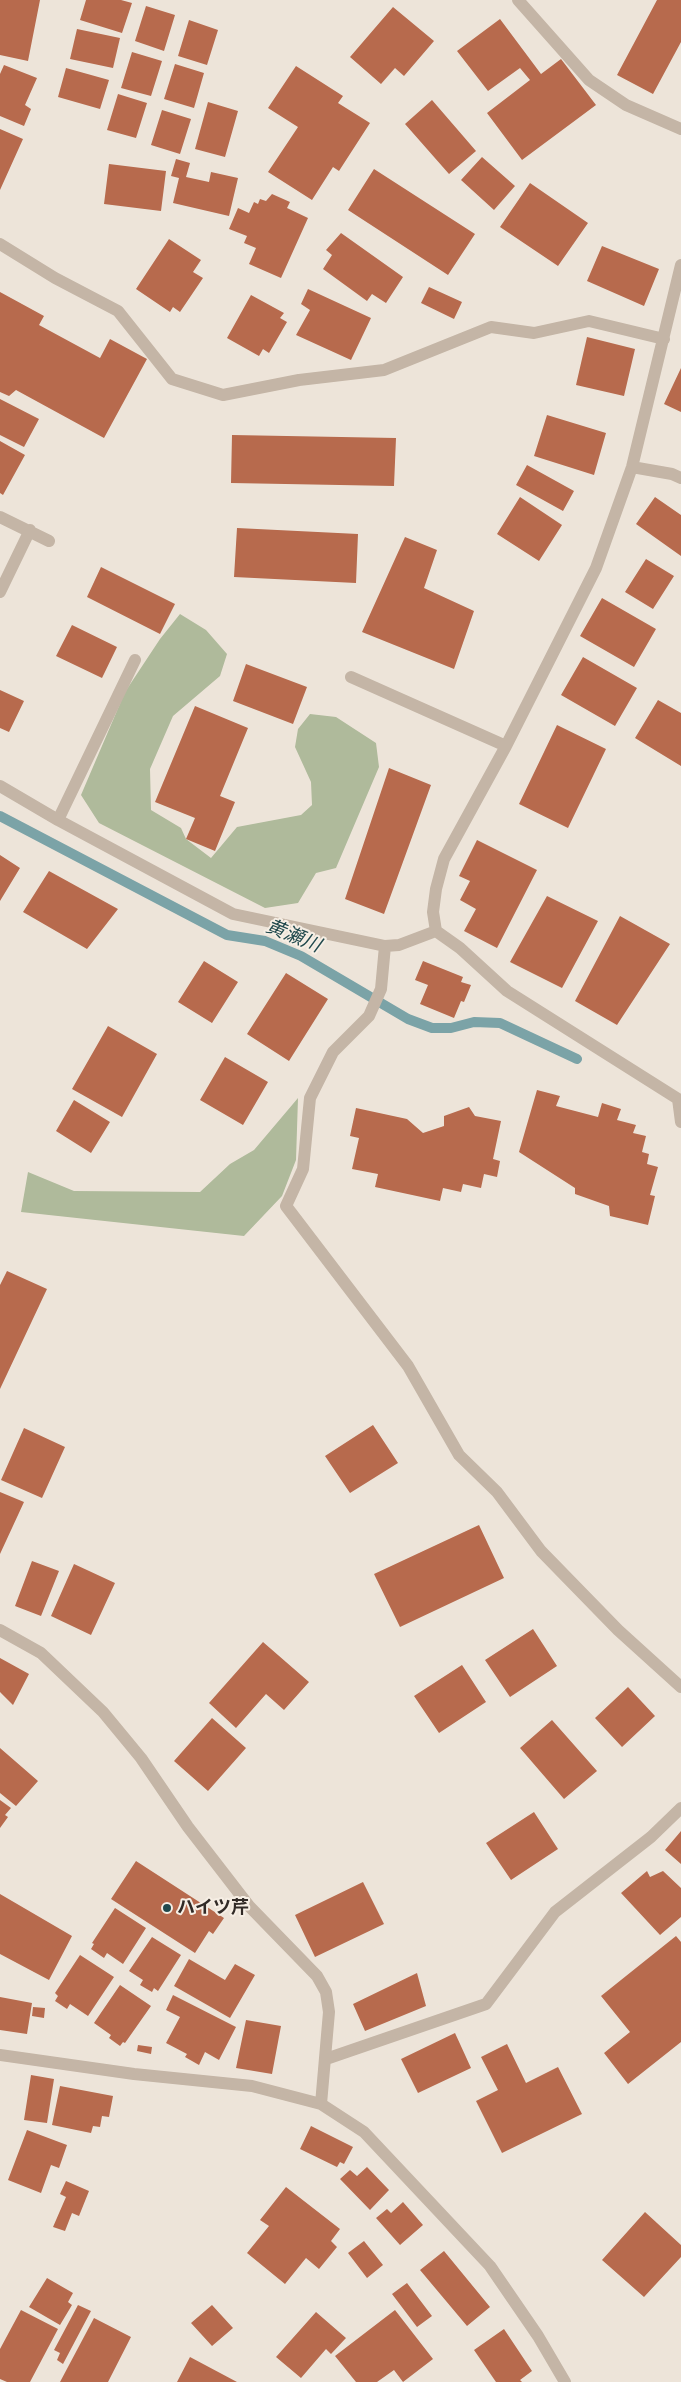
<!DOCTYPE html>
<html>
<head>
<meta charset="utf-8">
<style>
  body { margin:0 }
  canvas { display:block; background:#ede4d9 }
</style>
</head>
<body>
<canvas width="681" height="2382"></canvas>
<script>
const context = document.querySelector('canvas').getContext('2d');
context.lineJoin = 'round';
function paint(path, color) { context.fillStyle = color; context.fill(path, 'evenodd'); }
const shape = rows => new Path2D(rows.map(r => 'M' + r).join(''));
function trace(path, color, width, dash) { context.strokeStyle = color; context.lineWidth = width; context.lineCap = dash ? 'butt' : 'round'; context.setLineDash(dash || []); context.stroke(path); }
function label(font, color, halo, rows, align = 'center') {
  context.font = font + ' Poppins,"Noto Sans JP",sans-serif'; context.lineWidth = 4; context.setLineDash([]); context.textBaseline = 'middle'; context.strokeStyle = halo; context.fillStyle = color; for (const [text, x, y, turn = 0] of rows) {
    context.save(); context.translate(x, y); context.rotate((+turn || 0) * Math.PI / 180); context.textAlign = isNaN(turn) ? turn : align; if (halo) context.strokeText(text, 0, 0); context.fillText(text, 0, 0); context.restore();
  }
}
paint(shape([
  [180,614,206,630,227,654,220,676,173,716,150,769,151,810,181,828,186,839,211,858,237,827,301,815,312,805,311,782,295,747,298,729,310,714,336,717,376,743,379,767,336,868,316,873,298,903,265,908,99,823,81,795,125,692,160,639],
  [298,1098,296,1160,282,1196,244,1236,21,1212,28,1172,74,1191,200,1192,230,1164,254,1150]
]), '#afba9b');
trace(shape([
  [0,816,227,935,265,941,301,956,408,1019,432,1028,451,1028,474,1022,500,1023,577,1059]
]), '#7ba3a7', 10);
paint(shape([
  [0,0,40,0,28,61,0,55],
  [86,0,121,0,132,3,122,33,80,20],
  [657,0,681,0,681,42,653,94,617,75],
  [146,6,175,15,164,51,135,41],
  [393,7,434,41,404,76,395,68,381,84,350,57],
  [500,19,541,74,561,59,596,105,522,160,487,113,530,80,520,68,488,91,457,51],
  [189,20,218,30,207,65,178,56],
  [77,29,120,38,113,68,70,59],
  [132,52,162,61,151,96,121,88],
  [175,64,204,73,194,108,164,99],
  [4,65,37,78,25,105,31,109,24,126,0,116,0,74],
  [296,66,343,96,338,103,370,123,339,171,333,167,312,200,268,172,298,127,268,108],
  [66,68,109,80,100,109,58,97],
  [118,94,147,103,136,138,107,130],
  [432,100,476,151,449,174,405,124],
  [208,102,238,111,225,157,195,149],
  [162,110,191,119,180,154,151,145],
  [0,129,23,139,0,190],
  [482,157,515,186,494,210,461,180],
  [176,159,190,163,186,177,209,182,211,172,238,178,229,216,173,203,179,178,171,176],
  [109,164,166,171,161,211,104,204],
  [374,169,475,234,448,275,348,210],
  [530,183,588,223,558,266,500,227],
  [272,194,290,202,287,208,308,218,281,278,249,264,256,248,244,243,247,236,229,229,238,208,249,213,254,202,258,204,260,199,266,201],
  [341,233,403,277,386,303,372,294,367,301,323,269,332,255,326,250],
  [169,239,201,260,193,272,203,278,180,312,173,307,170,312,136,289],
  [602,246,659,269,644,306,587,281],
  [429,287,462,302,454,319,421,303],
  [308,289,371,318,351,360,296,335,310,310,301,304],
  [0,292,44,316,39,325,100,358,110,339,147,359,104,438,16,390,9,396,0,392],
  [251,295,284,313,280,318,287,322,269,353,263,349,259,356,227,338],
  [587,337,635,349,624,396,576,385],
  [681,368,681,412,664,404],
  [0,399,39,419,24,447,0,435],
  [547,415,606,433,594,475,534,456],
  [232,435,396,438,394,486,231,483],
  [0,441,25,455,3,495,0,493],
  [527,465,574,491,563,511,516,485],
  [520,497,562,525,539,561,497,534],
  [655,497,681,515,681,556,636,524],
  [237,528,358,534,356,583,234,577],
  [405,537,437,550,424,588,474,611,454,669,362,632],
  [646,559,674,576,653,609,625,592],
  [101,567,175,604,160,634,87,597],
  [602,598,656,629,634,667,580,636],
  [72,625,117,647,102,678,56,656],
  [583,657,637,688,615,726,561,695],
  [246,664,307,687,293,724,233,701],
  [0,690,24,701,9,732,0,728],
  [658,700,681,713,681,766,635,738],
  [195,706,248,728,220,796,235,802,215,851,186,839,195,818,155,802],
  [557,725,606,749,568,828,519,804],
  [389,768,431,785,384,914,345,899],
  [477,840,537,870,497,948,464,931,476,909,460,900,470,881,459,876],
  [0,855,20,868,0,901],
  [49,871,118,909,87,949,23,912],
  [547,896,598,921,562,988,510,962],
  [620,916,670,944,617,1025,575,1001],
  [204,961,238,982,212,1023,178,1002],
  [423,961,463,977,461,982,471,985,464,1002,461,1001,454,1018,420,1004,428,985,415,980],
  [286,973,328,999,289,1061,247,1034],
  [108,1026,157,1054,122,1117,72,1089],
  [225,1057,268,1082,243,1125,200,1100],
  [537,1090,560,1096,556,1106,598,1117,602,1103,621,1109,617,1120,636,1125,633,1133,646,1136,642,1152,649,1154,647,1164,658,1167,650,1195,655,1196,648,1225,610,1216,609,1206,575,1194,575,1188,519,1152],
  [74,1100,110,1122,91,1153,56,1131],
  [469,1107,475,1116,501,1121,493,1159,500,1161,497,1177,484,1174,481,1188,463,1184,461,1192,443,1188,440,1201,375,1187,378,1174,352,1169,359,1138,350,1136,356,1108,407,1119,423,1133,444,1126,444,1116],
  [7,1271,47,1289,0,1389,0,1285],
  [373,1425,398,1463,350,1493,325,1456],
  [24,1428,65,1447,42,1498,1,1480],
  [0,1492,24,1502,0,1554],
  [479,1525,504,1578,400,1627,374,1574],
  [32,1561,59,1571,41,1616,15,1606],
  [74,1564,115,1583,91,1635,51,1616],
  [533,1629,557,1666,510,1697,485,1660],
  [263,1642,309,1682,284,1710,266,1694,236,1728,209,1703],
  [0,1658,29,1674,13,1705,0,1692],
  [462,1665,486,1702,439,1733,414,1696],
  [628,1687,655,1716,622,1747,595,1718],
  [212,1718,246,1748,208,1791,174,1761],
  [552,1720,597,1771,564,1799,520,1748],
  [0,1748,38,1781,16,1806,0,1793],
  [0,1800,11,1808,5,1815,8,1817,0,1828],
  [534,1812,558,1849,511,1880,486,1843],
  [681,1831,681,1864,665,1850],
  [136,1861,224,1918,213,1934,209,1931,195,1953,111,1899],
  [647,1871,650,1877,663,1871,681,1888,681,1917,660,1935,621,1893],
  [363,1882,384,1924,315,1957,295,1915],
  [0,1894,72,1936,49,1980,0,1954],
  [115,1908,146,1928,123,1964,107,1953,104,1958,91,1949,94,1944,92,1943],
  [676,1936,681,1942,681,2042,628,2084,604,2053,630,2032,601,1996],
  [152,1937,181,1955,158,1991,154,1988,152,1992,140,1985,143,1980,129,1971],
  [80,1955,114,1977,88,2016,70,2004,67,2009,55,2001,58,1996,55,1993],
  [189,1959,225,1980,235,1964,255,1975,230,2018,174,1986],
  [417,1973,426,2006,365,2031,353,2004],
  [120,1985,151,2006,125,2043,123,2042,120,2046,109,2038,111,2035,94,2023],
  [173,1995,236,2027,219,2060,205,2052,199,2065,185,2057,187,2054,166,2043,180,2017,166,2010],
  [0,1997,32,2003,27,2034,0,2030],
  [33,2007,45,2008,44,2018,32,2016],
  [246,2020,281,2026,272,2074,236,2068],
  [455,2033,471,2068,418,2093,401,2059],
  [507,2044,526,2083,558,2067,582,2114,502,2153,476,2101,498,2090,481,2057],
  [138,2045,152,2047,151,2054,137,2051],
  [31,2075,54,2079,47,2123,24,2120],
  [60,2086,113,2096,109,2117,102,2116,100,2127,93,2126,91,2133,52,2125],
  [311,2126,353,2147,344,2164,340,2162,337,2167,300,2149],
  [27,2130,67,2145,59,2168,51,2165,41,2193,8,2180],
  [367,2167,389,2190,370,2210,340,2179,350,2170,357,2176],
  [66,2181,89,2191,79,2216,72,2213,65,2231,53,2227,66,2197,60,2194],
  [286,2187,340,2229,331,2241,337,2247,319,2269,306,2258,285,2284,247,2253,269,2226,260,2220],
  [403,2202,423,2225,400,2245,376,2218,387,2209,391,2213],
  [645,2212,681,2245,681,2257,644,2297,602,2260],
  [364,2241,383,2265,367,2278,348,2253],
  [444,2251,490,2307,467,2326,420,2270],
  [47,2278,73,2293,68,2302,72,2305,60,2325,29,2307],
  [407,2283,432,2316,417,2327,392,2294],
  [78,2305,91,2311,63,2364,57,2360,60,2353,54,2350],
  [212,2305,233,2328,212,2346,191,2323],
  [21,2310,58,2329,30,2382,7,2382,0,2379,0,2349],
  [395,2310,433,2359,403,2382,394,2370,377,2382,356,2382,335,2356],
  [316,2312,346,2338,331,2354,326,2349,301,2378,276,2357],
  [94,2318,131,2337,108,2382,60,2382],
  [504,2329,532,2371,520,2380,522,2382,496,2382,474,2350],
  [190,2357,237,2382,177,2382]
]), '#b76a4d');
trace(shape([
  [518,0,589,80,626,105,681,129],
  [0,244,55,278,118,311,172,379,223,395,299,380,384,370,491,327,534,333,589,321,664,339],
  [681,265,632,467,596,568,506,746,444,859,436,889,433,912,436,931,460,948,507,991,678,1099,681,1122],
  [632,467,672,474,681,478],
  [0,517,49,541],
  [0,592,30,530],
  [351,677,506,746],
  [0,786,58,820,233,914,385,946,399,945,436,931],
  [58,820,135,660],
  [385,946,381,989,369,1016,333,1052,310,1098,303,1169,286,1206,408,1366,459,1455,497,1492,541,1551,618,1630,681,1687],
  [0,1630,41,1653,103,1712,141,1758,188,1827,249,1906,317,1976,326,1992,329,2012,321,2104],
  [0,2055,134,2074,252,2086,321,2104,364,2132,490,2266,538,2336,565,2382],
  [326,2059,486,2004,555,1912,651,1837,681,1808]
]), '#c4b5a6', 12);
for (const [x, y, r, color] of [
  [167,1908,5,"#21494d"]
]) { const dot = new Path2D(); dot.arc(x, y, r, 0, 2 * Math.PI); context.fillStyle = color; context.fill(dot); trace(dot, '#f6eee4', 2); }
label('bold 18px', '#312a26', '#f6eee4', [
  ["ハイツ芹",177,1908]
], 'left');
label('italic 19px', '#21494d', '#f6eee4', [
  ["黄瀬川",293,937,22]
]);
</script>
</body>
</html>
